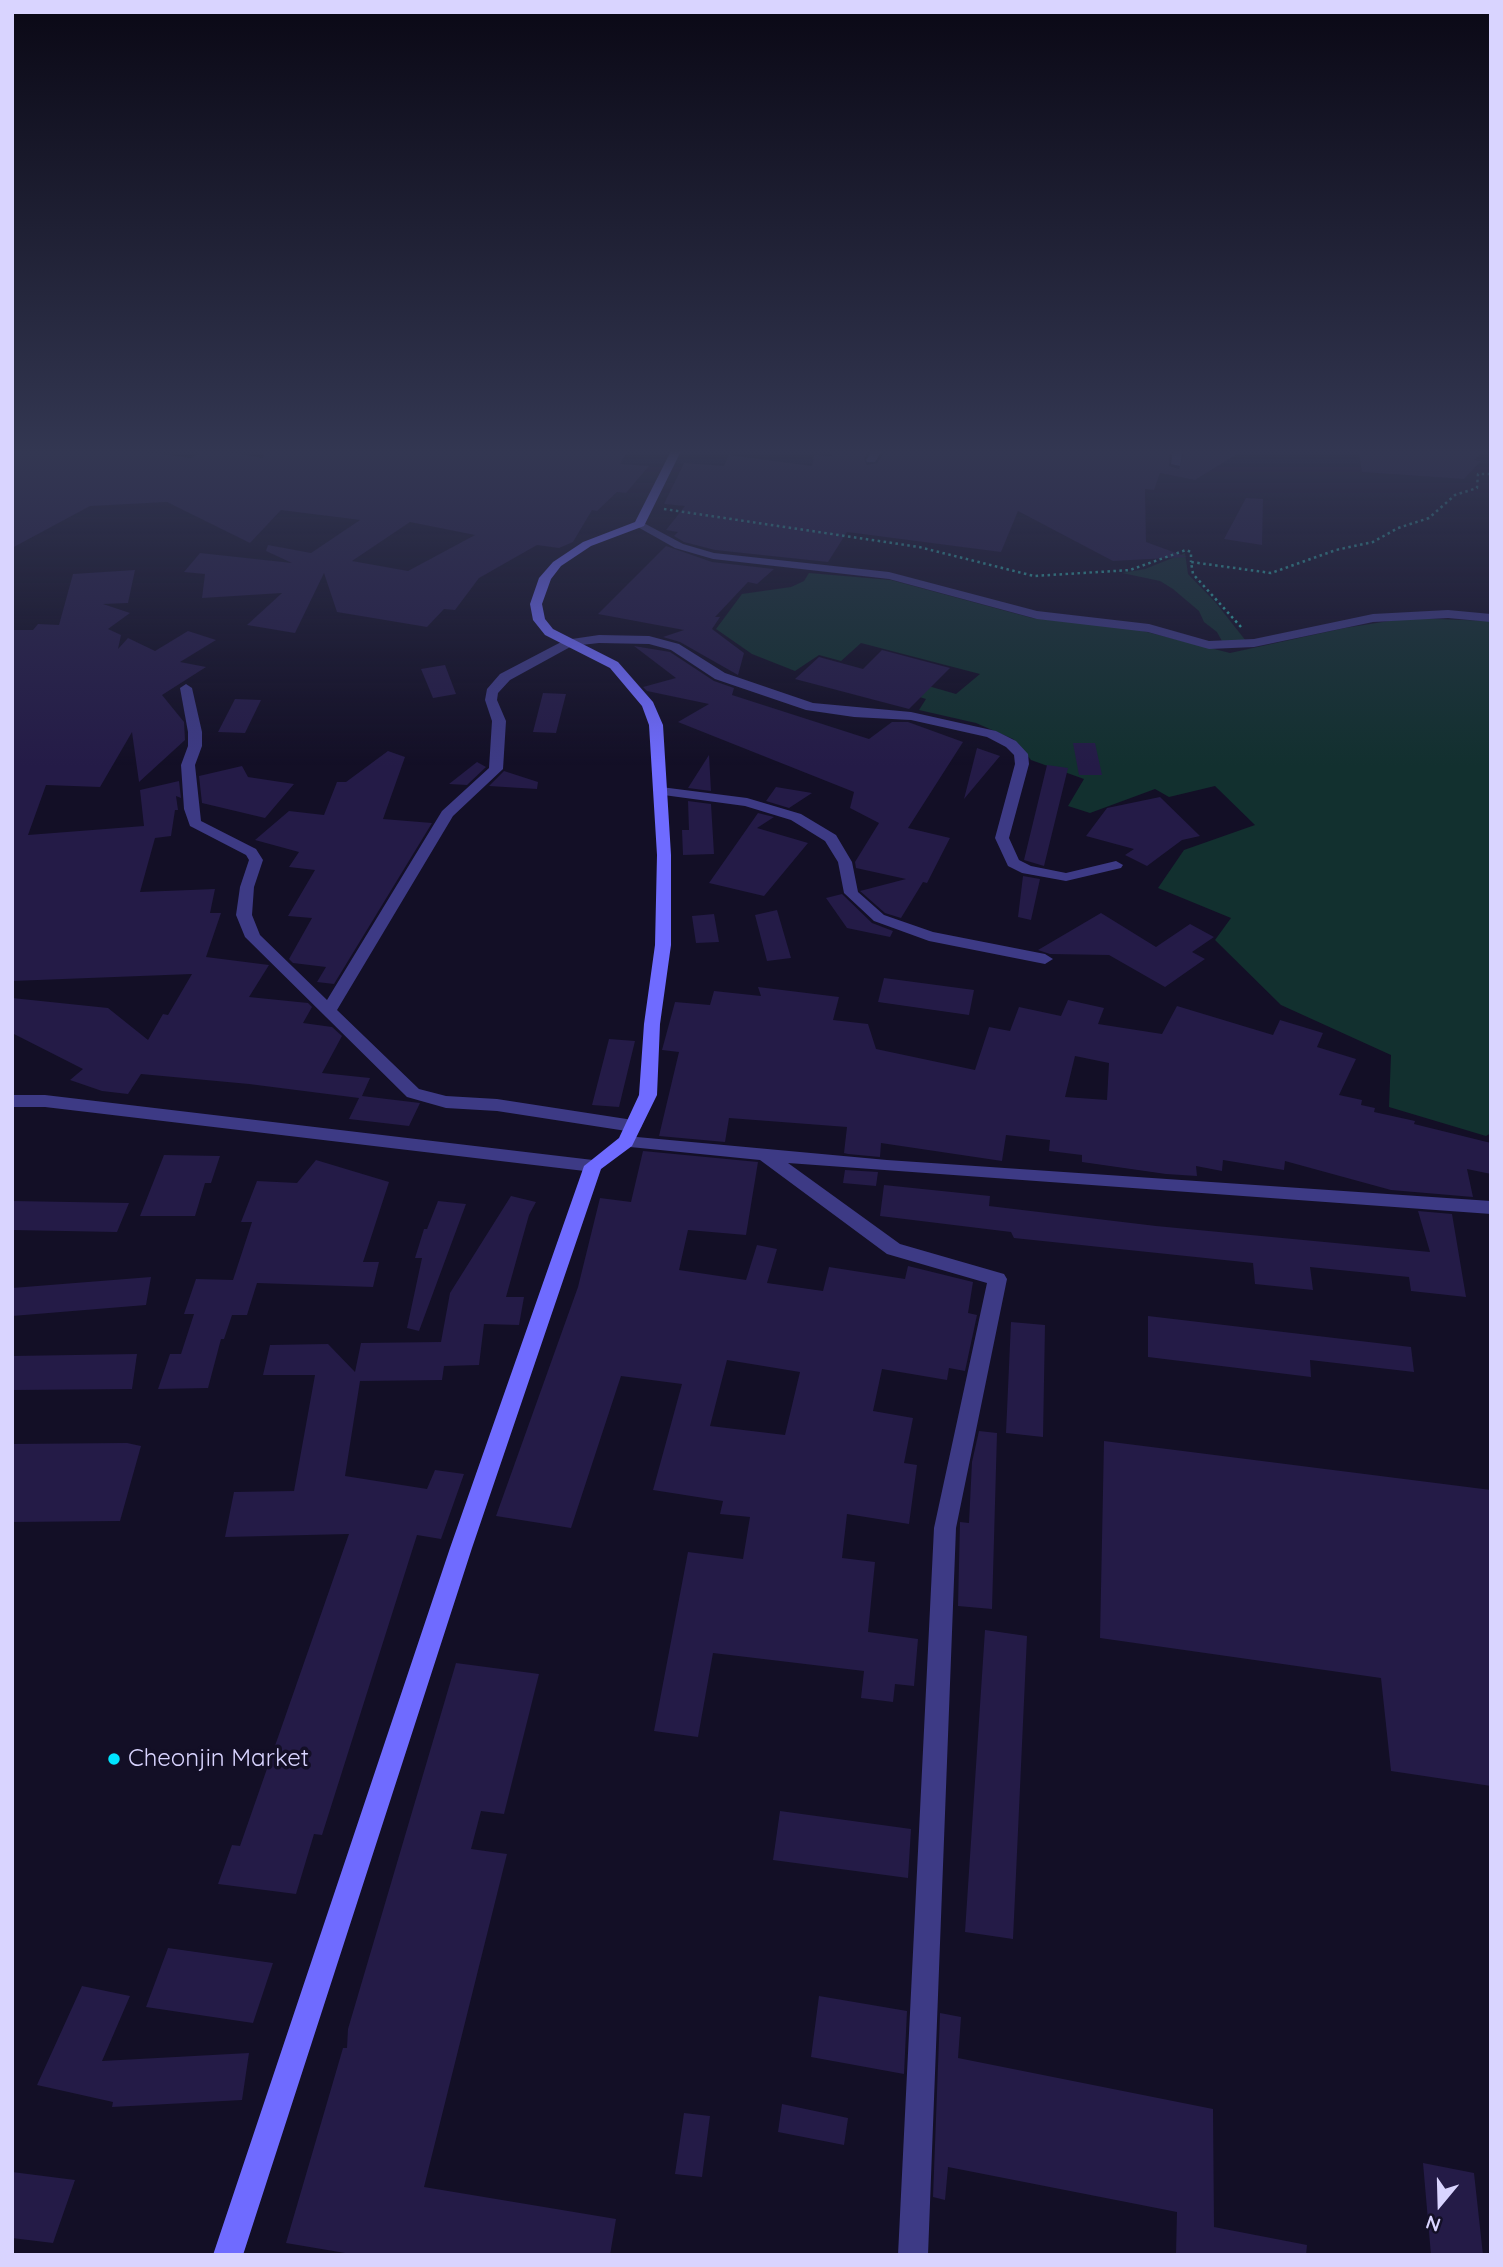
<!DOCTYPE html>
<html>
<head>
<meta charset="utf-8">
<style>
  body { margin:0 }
  #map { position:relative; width:1503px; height:2267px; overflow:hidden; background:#130f26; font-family:Quicksand,sans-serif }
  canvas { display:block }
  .frame { position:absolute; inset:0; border:14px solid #d9d4ff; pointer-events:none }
  .north { position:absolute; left:1405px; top:2169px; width:70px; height:70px; -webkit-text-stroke:5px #130f26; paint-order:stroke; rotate:199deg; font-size:19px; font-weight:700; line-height:28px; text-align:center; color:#d9d4ff }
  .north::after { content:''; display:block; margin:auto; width:24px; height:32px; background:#d9d4ff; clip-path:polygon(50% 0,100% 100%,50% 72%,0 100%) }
</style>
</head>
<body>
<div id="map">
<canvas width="1503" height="2267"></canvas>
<div class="frame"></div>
<div class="north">N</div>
</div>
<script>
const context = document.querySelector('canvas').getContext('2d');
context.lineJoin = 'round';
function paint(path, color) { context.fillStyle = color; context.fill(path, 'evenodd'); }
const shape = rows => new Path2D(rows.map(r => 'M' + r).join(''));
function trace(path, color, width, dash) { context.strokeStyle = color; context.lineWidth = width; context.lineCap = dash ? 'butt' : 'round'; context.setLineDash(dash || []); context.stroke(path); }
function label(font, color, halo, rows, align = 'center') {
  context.font = font + ' Quicksand,sans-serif'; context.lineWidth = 7; context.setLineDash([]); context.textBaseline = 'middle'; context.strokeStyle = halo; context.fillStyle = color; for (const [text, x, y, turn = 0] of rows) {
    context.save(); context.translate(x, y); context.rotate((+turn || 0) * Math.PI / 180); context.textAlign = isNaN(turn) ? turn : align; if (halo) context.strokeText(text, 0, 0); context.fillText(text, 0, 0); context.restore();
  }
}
paint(shape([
  [1185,553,1188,574,1216,603,1246,641,1223,643,1217,632,1204,622,1199,611,1173,589,1160,581,1122,573,1145,569],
  [809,573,891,580,1032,618,1135,629,1230,653,1345,628,1408,618,1491,621,1491,1133,1486,1136,1389,1107,1391,1055,1281,1005,1215,940,1231,918,1158,888,1184,850,1255,825,1215,786,1169,797,1155,789,1090,813,1068,806,1084,779,1031,760,1013,739,976,723,919,710,926,699,885,686,897,677,956,694,980,674,861,643,841,661,819,655,795,671,752,654,716,629,742,594,791,587,804,581]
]), '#12302f');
paint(shape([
  [12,449,127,449,191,458,205,449,213,449,263,458,264,449,544,449,574,452,577,449,601,449,627,452,620,464,649,466,626,493,617,492,597,511,592,510,573,542,559,548,537,545,479,578,455,610,444,609,427,627,337,612,324,573,295,633,247,625,282,593,202,598,205,574,184,572,200,553,292,563,266,551,268,545,311,553,360,520,281,510,250,543,167,502,90,506,12,548],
  [410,522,475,535,408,571,352,561],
  [832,449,870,449,864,459,867,465,877,463,886,449,1062,452,1132,449,1165,452,1165,449,1170,449,1169,466,1179,469,1185,449,1245,449,1195,480,1160,473,1154,490,1145,489,1146,542,1187,557,1113,561,1018,511,1001,552,847,532,828,562,715,550,684,542,674,536,678,532,666,530,685,506,664,504,684,463,724,466,729,455,812,466,814,455,832,456],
  [1358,449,1486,449,1474,460,1481,461,1464,479,1362,472],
  [1246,498,1263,499,1262,545,1224,539],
  [666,546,712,562,774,569,757,584,748,582,715,617,720,617,712,629,744,653,738,675,680,642,663,637,684,630,598,614],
  [135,570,128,603,103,604,130,613,108,629,121,635,118,649,128,638,155,651,188,631,216,640,180,662,206,667,162,695,184,722,185,740,139,782,132,732,100,787,46,785,28,835,144,826,140,790,179,781,181,798,176,796,178,810,175,810,171,836,155,838,140,892,215,889,210,913,221,913,206,957,269,965,249,997,308,1003,312,1007,303,1023,332,1027,342,1036,322,1073,370,1078,362,1096,420,1103,409,1126,349,1119,359,1098,249,1084,141,1074,128,1094,102,1091,70,1080,83,1069,12,1033,12,998,108,1008,148,1040,163,1014,168,1015,192,974,12,981,12,630,33,630,38,624,59,625,73,574],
  [634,646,670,652,714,681,734,688,732,695,869,739,892,722,908,722,963,742,908,828,950,838,927,883,923,882,901,918,885,913,860,891,906,879,856,868,855,862,879,823,850,808,854,792,678,722,709,704,647,691,643,687,676,678],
  [882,650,950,668,909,709,795,679,819,657,863,669],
  [445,665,456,694,433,698,421,669],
  [543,693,566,694,556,733,533,732],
  [235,699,261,700,245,733,218,732],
  [1073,743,1095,743,1102,775,1079,775],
  [977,748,1000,756,964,799],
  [388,751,405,757,383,819,432,823,334,984,317,982,326,967,293,963,289,959,312,918,288,916,315,870,289,867,299,852,255,840,289,811,324,815,337,782,346,782],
  [709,755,711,791,688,788],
  [477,762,486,767,467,785,449,784],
  [1047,765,1068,768,1044,866,1024,860],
  [242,766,248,777,294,784,265,818,202,803,199,776],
  [504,771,538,782,537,789,489,786],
  [776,787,812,793,789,808,766,801],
  [1160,797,1200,836,1182,840,1147,866,1125,855,1134,849,1086,836,1107,808],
  [688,801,711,804,714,854,683,855,682,830,689,830],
  [758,813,774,817,757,828,808,843,764,896,709,883],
  [1023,876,1040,879,1031,920,1018,917],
  [842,894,872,923,893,931,890,937,847,928,826,898],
  [777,910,791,958,767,961,755,915],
  [1101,913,1156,947,1190,924,1214,937,1192,952,1205,959,1165,987,1109,955,1050,954,1038,950],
  [714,914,719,942,696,943,692,916],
  [884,978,974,990,969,1015,878,1002],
  [758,987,839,997,833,1020,868,1024,876,1049,975,1070,989,1027,1010,1031,1019,1007,1061,1016,1068,1000,1104,1008,1098,1024,1162,1034,1177,1006,1273,1035,1280,1020,1323,1033,1317,1047,1356,1059,1339,1095,1362,1100,1361,1105,1375,1108,1374,1112,1415,1121,1414,1124,1491,1143,1491,1174,1467,1169,1473,1197,1391,1190,1285,1161,1284,1170,1223,1160,1222,1171,1196,1166,1197,1176,1166,1174,1082,1162,1082,1155,1049,1151,1050,1140,1006,1135,1002,1161,881,1143,880,1157,848,1154,844,1153,847,1127,729,1118,725,1142,659,1136,679,1052,662,1050,675,1002,710,1005,714,991,761,996],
  [1075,1056,1109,1063,1107,1100,1065,1097],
  [609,1039,635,1041,619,1107,592,1105],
  [643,1151,758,1162,746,1235,688,1230,679,1270,746,1280,757,1245,777,1249,767,1283,823,1291,829,1267,905,1279,908,1266,973,1282,968,1313,977,1315,965,1371,949,1368,947,1380,882,1369,873,1411,913,1418,904,1463,917,1465,909,1524,847,1514,842,1558,875,1562,868,1632,918,1639,914,1686,895,1684,893,1702,861,1698,864,1671,713,1653,698,1737,654,1731,688,1552,743,1559,750,1517,720,1514,723,1501,653,1490,682,1384,621,1376,571,1528,496,1516,578,1287,600,1198,631,1202],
  [727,1360,800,1372,785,1435,710,1426],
  [164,1155,220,1156,211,1183,205,1183,195,1216,140,1216],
  [316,1160,389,1182,363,1262,379,1262,373,1287,257,1283,247,1315,232,1315,224,1339,221,1339,208,1388,158,1389,170,1354,181,1354,194,1314,184,1314,196,1279,233,1280,252,1222,241,1222,257,1181,297,1183],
  [845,1170,878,1172,876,1186,843,1183],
  [884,1185,990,1196,989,1206,1156,1226,1430,1252,1418,1211,1452,1214,1466,1297,1411,1291,1409,1277,1310,1267,1313,1290,1255,1284,1253,1263,1014,1238,1011,1232,880,1216],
  [511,1196,536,1202,529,1215,506,1297,524,1297,519,1325,484,1324,479,1365,444,1366,442,1380,360,1381,345,1476,427,1489,435,1470,464,1474,441,1539,417,1535,322,1835,314,1834,296,1894,218,1884,232,1845,240,1846,349,1534,225,1537,234,1492,294,1491,315,1375,263,1375,270,1345,328,1344,355,1372,361,1343,441,1342,450,1293],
  [12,1201,129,1203,117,1232,12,1230],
  [438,1201,466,1204,419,1331,407,1328,422,1258,415,1258,424,1229,427,1229],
  [151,1277,146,1305,12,1316,12,1288],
  [1148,1316,1411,1347,1414,1372,1310,1360,1311,1377,1148,1357],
  [1011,1322,1045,1325,1043,1437,1006,1433],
  [137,1354,132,1389,12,1390,12,1356],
  [979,1431,997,1433,992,1609,958,1606,960,1522,969,1523,972,1462],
  [1104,1441,1491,1490,1491,1786,1391,1771,1381,1678,1100,1638],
  [127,1443,141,1446,120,1521,12,1522,12,1444],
  [985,1630,1027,1636,1013,1939,965,1932],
  [456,1663,539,1674,504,1814,481,1811,471,1849,507,1854,424,2187,616,2219,610,2255,357,2255,286,2243,343,2048,347,2048,348,2029],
  [780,1811,911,1829,908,1878,773,1860],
  [168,1948,273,1963,253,2023,146,2007],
  [82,1986,130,1996,102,2061,249,2053,242,2100,112,2107,113,2102,37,2085],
  [819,1996,907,2011,904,2074,811,2057],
  [940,2013,961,2017,958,2058,1213,2109,1214,2227,1307,2245,1306,2255,1176,2255,1177,2212,948,2167,945,2200,933,2197],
  [782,2104,848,2118,844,2145,778,2132],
  [684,2113,710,2116,702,2177,675,2174],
  [1423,2163,1474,2173,1483,2255,1431,2255],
  [12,2172,75,2180,53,2243,12,2238]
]), '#241b47');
trace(shape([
  [664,509,919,547,1034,576,1130,570,1186,550,1191,552,1191,562],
  [1241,627,1193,574,1191,562,1271,573,1336,550,1373,542,1398,528,1429,518,1455,495,1477,488,1478,474,1491,474]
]), '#2fb8b0', 2.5, [2.5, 3.5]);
paint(shape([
  [873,449,883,449,875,462,867,462,866,460,873,449],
  [1173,449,1183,449,1180,466,1171,464,1173,449],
  [640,521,683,544,714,553,889,572,1037,611,1149,624,1209,641,1254,639,1373,614,1448,610,1491,614,1491,622,1448,618,1373,622,1254,647,1209,649,1148,632,1037,619,889,579,713,559,675,548,636,526,634,524,640,521],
  [599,635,649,636,679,644,725,673,813,703,911,712,996,731,1016,741,1028,754,1029,764,1009,838,1019,860,1031,866,1066,873,1116,861,1123,865,1121,868,1066,881,1022,873,1008,866,995,838,1015,764,1014,755,1006,747,987,737,911,720,854,717,806,710,715,679,671,650,649,644,599,643,572,646,510,680,498,693,497,700,506,721,503,769,453,816,337,1010,419,1089,446,1096,497,1099,633,1120,642,1126,633,1132,497,1111,446,1108,407,1097,245,937,236,915,240,887,249,860,246,855,190,826,184,809,181,765,188,746,188,732,180,688,186,684,192,688,202,732,202,746,195,765,201,821,256,849,263,860,254,887,252,915,260,935,327,1000,442,811,489,768,492,721,485,700,487,689,500,674,565,640,599,635],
  [661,787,747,798,801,814,836,835,852,862,858,892,884,915,933,932,1045,954,1053,959,1045,964,929,941,874,921,844,893,838,862,825,841,791,820,745,806,656,794,654,791,661,787],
  [12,1095,45,1095,593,1160,602,1166,593,1172,45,1107,12,1107,12,1095],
  [626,1136,887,1160,1491,1201,1491,1214,788,1163,900,1244,1004,1274,1007,1279,956,1528,928,2255,898,2255,934,1528,987,1283,887,1254,760,1160,620,1146,617,1142,620,1138,626,1136]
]), '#3d3a85');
paint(shape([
  [672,449,682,449,644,526,591,546,561,566,551,579,542,604,545,619,553,629,618,662,653,702,663,725,671,855,671,945,660,1024,657,1095,632,1146,601,1169,472,1548,243,2255,213,2255,450,1548,584,1166,619,1138,639,1095,644,1024,655,945,657,855,649,725,642,706,610,668,545,635,533,620,530,604,539,578,553,562,583,542,635,522,672,449]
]), '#6f6bff');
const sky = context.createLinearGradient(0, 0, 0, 766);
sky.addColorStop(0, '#0a0815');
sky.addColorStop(0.59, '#333752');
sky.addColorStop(1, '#33375200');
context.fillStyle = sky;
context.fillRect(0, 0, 1503, 766);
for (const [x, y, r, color] of [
  [114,1759,7,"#00e5ff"]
]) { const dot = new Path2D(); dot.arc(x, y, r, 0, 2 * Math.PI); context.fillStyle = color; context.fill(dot); trace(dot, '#130f26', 2.5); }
label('24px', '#d9d4ff', '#130f26', [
  ["Cheonjin Market",128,1759]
], 'left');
</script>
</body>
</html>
